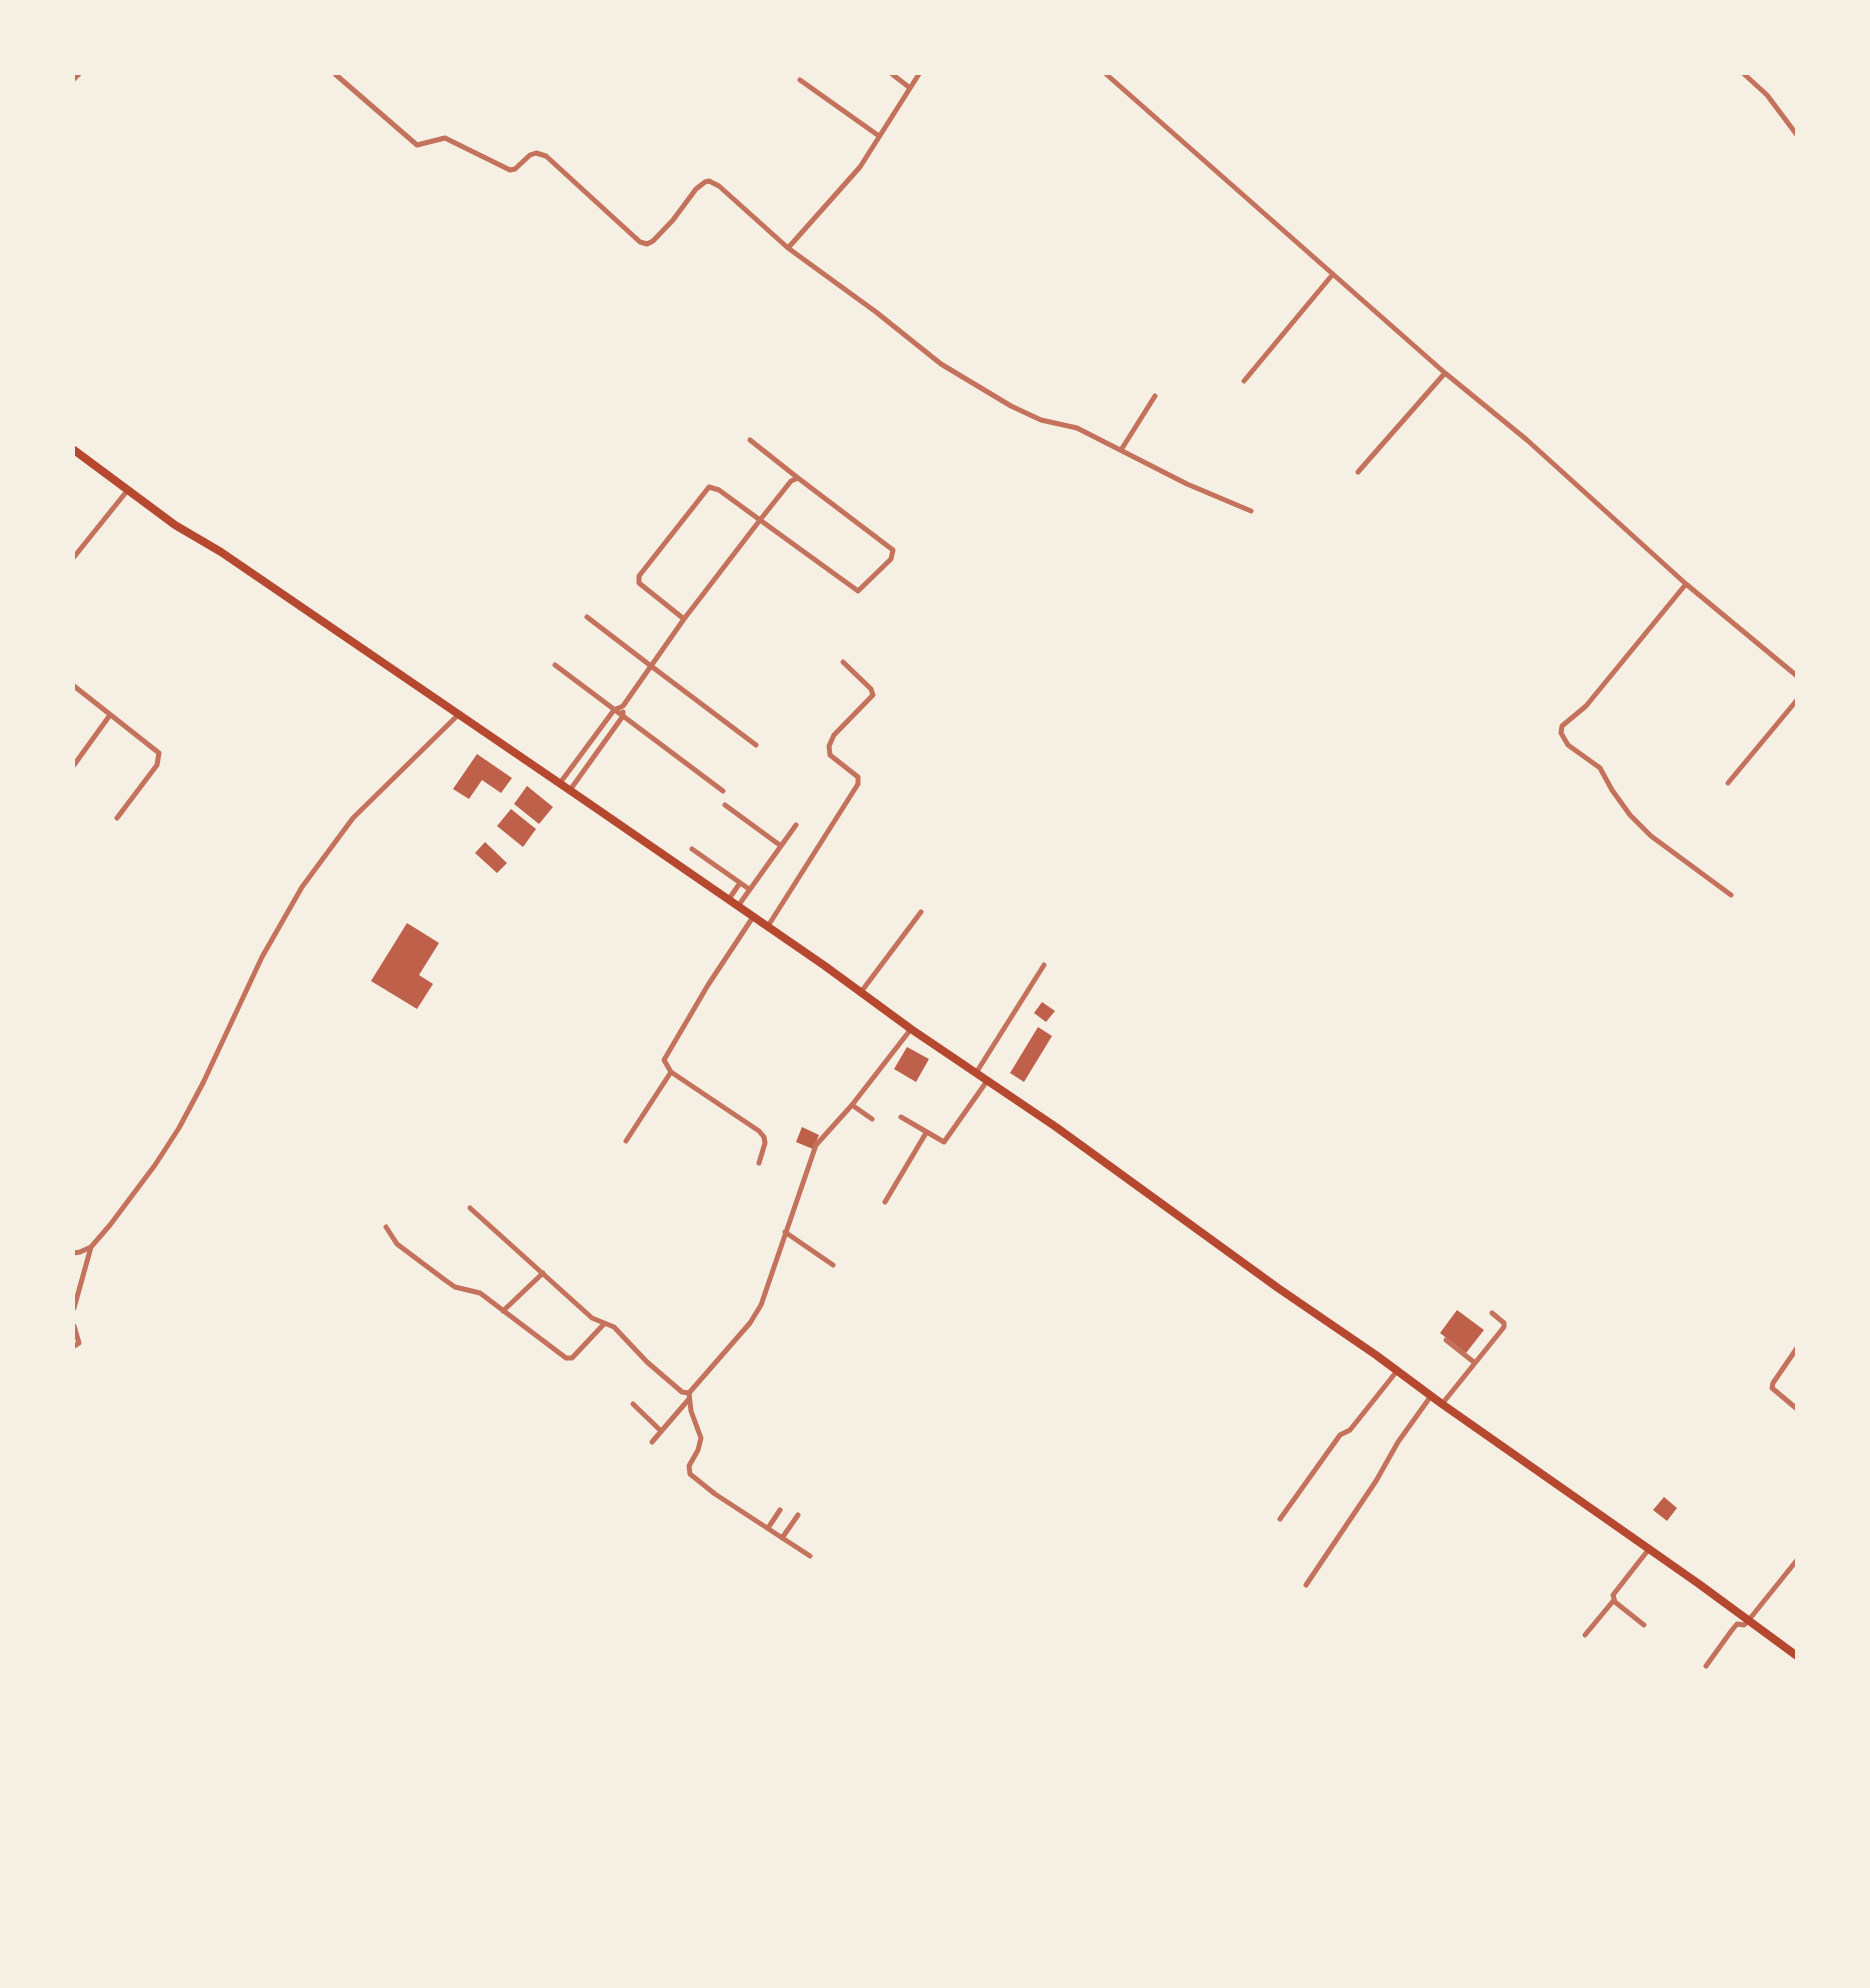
<!DOCTYPE html>
<html>
<head>
<meta charset="utf-8">
<style>
  body { margin:0 }
  #map { position:relative; width:1870px; height:1988px; overflow:hidden; background:#f6efe4; font-family:"Space Grotesk",sans-serif }
  canvas { display:block }
  .frame { position:absolute; inset:0; border:75px solid #f6efe4; pointer-events:none }
</style>
</head>
<body>
<div id="map">
<canvas width="1870" height="1988"></canvas>
<div class="frame"></div>
</div>
<script>
const context = document.querySelector('canvas').getContext('2d');
context.lineJoin = 'round';
function paint(path, color) { context.fillStyle = color; context.fill(path, 'evenodd'); }
const shape = rows => new Path2D(rows.map(r => 'M' + r).join(''));
function trace(path, color, width, dash) { context.strokeStyle = color; context.lineWidth = width; context.lineCap = dash ? 'butt' : 'round'; context.setLineDash(dash || []); context.stroke(path); }
paint(shape([
  [477,754,512,778,501,793,482,780,469,799,453,789],
  [527,786,553,807,539,824,514,804],
  [511,809,536,829,523,847,497,826],
  [485,842,507,863,497,873,475,853],
  [407,923,439,943,419,975,433,984,417,1009,371,981],
  [1042,1002,1055,1011,1046,1022,1034,1013],
  [1038,1027,1052,1036,1024,1082,1010,1073],
  [907,1047,929,1059,916,1082,894,1069],
  [802,1127,819,1135,813,1149,796,1142],
  [1457,1310,1484,1330,1466,1353,1440,1333],
  [1664,1497,1677,1508,1667,1521,1653,1510]
]), '#bf614a');
trace(shape([
  [335,74,417,145,445,138,510,170,515,169,530,155,536,153,546,156,640,242,647,244,653,241,673,220,696,189,705,182,709,181,719,186,788,248,860,167,919,74],
  [892,74,910,88],
  [1106,74,1445,373,1527,440,1686,584,1797,676],
  [1744,74,1767,95,1797,135],
  [74,79,79,74],
  [800,80,879,136],
  [788,248,876,312,941,364,1011,406,1041,420,1077,428,1187,484,1251,511],
  [1244,381,1333,274],
  [750,440,798,478],
  [1121,450,1155,396],
  [1358,472,1445,373],
  [74,557,127,491],
  [1686,584,1586,706,1562,726,1561,733,1568,745,1600,768,1612,790,1630,815,1651,836,1731,895],
  [587,617,651,666,684,619,639,583,639,576,709,487,719,490,760,520,791,481,798,478,893,550,891,559,858,591,760,520,684,619],
  [555,665,723,791],
  [74,686,159,753,157,765,117,818],
  [74,765,110,715],
  [560,783,614,710,623,706,651,666,756,745],
  [1728,783,1797,700],
  [570,790,623,716,623,712],
  [725,805,781,846],
  [692,849,749,889],
  [729,899,740,883],
  [738,906,796,825],
  [753,917,708,985,664,1060,671,1072,759,1131,764,1137,765,1143,759,1163],
  [768,926,858,784,858,777,830,755,829,746,834,735,873,695,871,689,843,662],
  [861,992,921,912],
  [976,1073,1044,965],
  [852,1105,872,1119],
  [901,1117,944,1142,987,1081],
  [626,1141,671,1072],
  [885,1202,926,1133],
  [470,1208,592,1318,614,1327,647,1362,682,1392,689,1393],
  [386,1227,397,1244,445,1280,455,1287,480,1293,566,1358,572,1358,604,1324],
  [785,1232,833,1265],
  [74,1253,80,1252,91,1247,110,1225,155,1165,179,1128,203,1083,262,957,302,887,353,818,459,714],
  [74,1308,91,1247],
  [503,1311,543,1273],
  [74,1326,79,1343,74,1346],
  [1446,1340,1475,1363],
  [1797,1348,1773,1383,1772,1388,1797,1409],
  [633,1404,661,1431],
  [1442,1404,1504,1327,1504,1323,1492,1313],
  [652,1442,689,1399],
  [1280,1519,1340,1435,1350,1430,1397,1371],
  [768,1528,780,1510],
  [782,1538,798,1515],
  [810,1556,715,1494,690,1474,689,1466,698,1450,701,1438,691,1411,689,1393,750,1323,761,1305,816,1145,852,1105,911,1029],
  [1306,1585,1376,1481,1398,1442,1431,1396],
  [1644,1625,1615,1602,1613,1595,1649,1549],
  [1585,1635,1614,1600],
  [1706,1666,1732,1630,1737,1624,1744,1625,1748,1621,1797,1560]
]), '#c5725c', 5);
trace(shape([
  [74,450,175,525,221,552,587,802,825,966,911,1029,1056,1127,1278,1288,1376,1355,1442,1404,1699,1584,1797,1656]
]), '#b5482f', 8);
</script>
</body>
</html>
